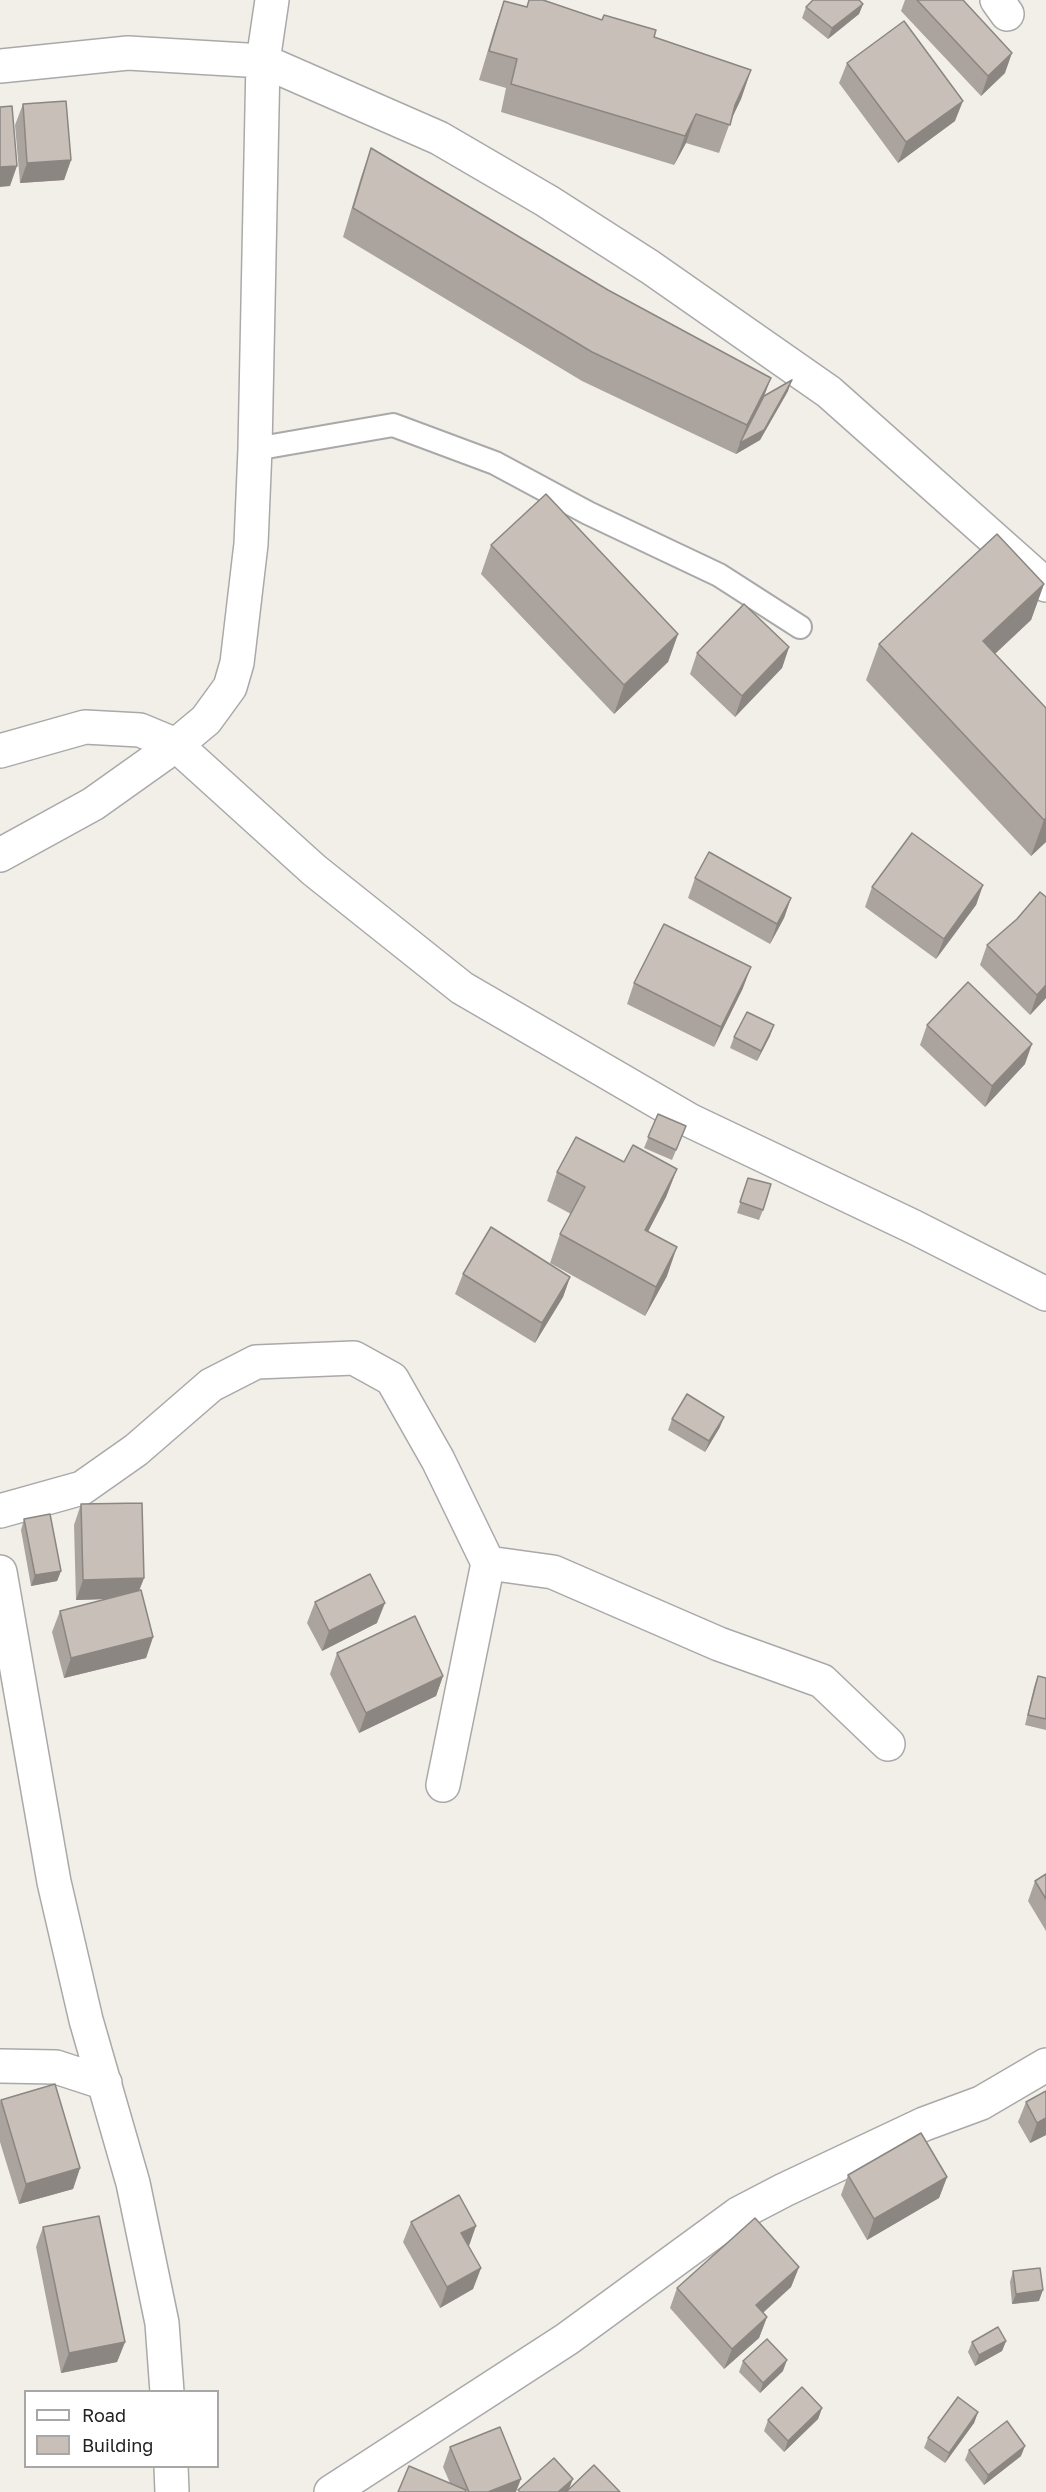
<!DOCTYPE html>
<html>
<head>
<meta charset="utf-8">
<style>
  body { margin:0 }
  #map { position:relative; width:1046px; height:2492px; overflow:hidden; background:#f2efe9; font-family:"Golos Text",sans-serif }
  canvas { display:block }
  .legend { position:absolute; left:24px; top:2390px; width:195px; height:78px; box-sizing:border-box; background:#fff; border:2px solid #a7a7a7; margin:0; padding:8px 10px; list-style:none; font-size:18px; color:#222 }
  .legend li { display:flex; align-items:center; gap:12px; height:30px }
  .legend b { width:30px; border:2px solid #a7a7a7 }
</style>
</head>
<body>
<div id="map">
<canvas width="1046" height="2492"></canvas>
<ul class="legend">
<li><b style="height:8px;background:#fff"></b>Road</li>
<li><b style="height:16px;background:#c7bfb8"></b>Building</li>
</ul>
</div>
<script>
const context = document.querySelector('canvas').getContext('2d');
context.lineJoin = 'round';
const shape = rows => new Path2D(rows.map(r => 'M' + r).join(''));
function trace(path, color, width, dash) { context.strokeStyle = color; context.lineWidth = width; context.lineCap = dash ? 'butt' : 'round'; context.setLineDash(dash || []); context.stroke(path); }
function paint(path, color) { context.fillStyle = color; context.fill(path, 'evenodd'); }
const service = shape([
  [255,449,393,425,495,463,588,513,719,575,800,627]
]);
const minor = shape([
  [997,0,1007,14],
  [0,66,128,53,263,61,439,138,547,201,650,267,829,392,1046,585],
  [0,751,85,727,140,730,176,745,314,870,462,988,691,1121,914,1227,1046,1294],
  [0,855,93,804,176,745,206,720,230,687,237,663,251,544,255,449,263,61,272,0],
  [0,1511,82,1488,136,1450,211,1385,256,1362,354,1358,392,1379,438,1460,488,1563,443,1785],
  [488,1563,553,1572,719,1644,822,1681,888,1744],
  [0,1572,54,1882,86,2020,133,2183,162,2323,167,2392],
  [0,2066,56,2067,105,2083],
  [171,2466,172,2492],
  [331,2492,567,2339,738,2214,784,2190,924,2124,981,2103,1046,2065]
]);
trace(service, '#a9a9a9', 26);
trace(minor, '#a9a9a9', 36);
trace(service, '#fff', 22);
trace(minor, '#fff', 33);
paint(shape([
  [905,0,963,0,1005,73,981,96,901,11],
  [504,1,654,37,751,70,741,99,731,120,719,153,686,143,674,165,501,112,506,88,479,80,494,30],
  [863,4,859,14,828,39,802,18,806,7],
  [847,63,955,121,898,163,839,83],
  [23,104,71,160,64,180,20,183,15,125],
  [371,148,764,396,788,391,760,440,736,454,582,381,343,237,361,177],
  [491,545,678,634,668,662,614,714,481,574],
  [1044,584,1031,620,995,654,1046,708,1046,842,1031,856,866,680,879,644],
  [789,647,782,668,735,717,690,674,697,653],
  [695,878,791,898,784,918,770,944,688,898],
  [983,885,976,905,936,959,865,907,872,887],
  [987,945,1046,998,1030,1015,980,965],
  [634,983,743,988,714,1047,627,1004],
  [927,1025,1025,1064,985,1107,920,1045],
  [770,1036,757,1061,730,1048,734,1037],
  [658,1114,686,1126,672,1160,644,1148],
  [624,1162,677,1169,666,1197,648,1232,667,1276,645,1316,550,1263,560,1234,571,1214,547,1201,557,1172],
  [748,1178,763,1210,759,1220,737,1213],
  [463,1274,570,1277,563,1297,535,1343,455,1294],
  [672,1419,720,1427,705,1452,668,1430],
  [81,1504,144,1578,139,1591,153,1637,146,1658,64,1678,52,1632,60,1611,108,1599,76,1600,74,1525],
  [24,1519,61,1571,57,1581,31,1586,21,1530],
  [315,1602,377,1623,322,1651,307,1623],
  [337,1653,443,1676,436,1696,359,1733,330,1674],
  [1038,1676,1046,1678,1046,1730,1025,1725,1034,1687],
  [1046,1874,1046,1931,1028,1901,1035,1881],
  [1046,2091,1046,2135,1030,2143,1018,2122,1026,2102],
  [1,2100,80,2168,73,2189,19,2204,0,2142,0,2102],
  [848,2175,947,2177,939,2198,867,2240,841,2195],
  [411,2222,469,2246,481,2268,473,2289,440,2308,403,2242],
  [43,2227,125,2342,117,2362,61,2373,36,2247],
  [799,2267,791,2287,763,2313,767,2317,759,2338,724,2369,670,2308,677,2288],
  [1013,2271,1039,2301,1012,2304,1010,2282],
  [1006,2341,1002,2351,975,2366,968,2352,972,2342],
  [743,2361,783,2371,760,2393,739,2372],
  [822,2408,818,2419,784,2452,764,2431,768,2420],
  [978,2412,974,2423,945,2463,924,2448,928,2438],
  [450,2447,516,2492,398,2492,450,2483,443,2467],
  [969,2450,1021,2456,984,2485,965,2460]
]), '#aba49e');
paint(shape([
  [863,4,859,14,828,39,832,28],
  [1012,53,1005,73,981,96,988,76],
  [751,70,741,99,729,124,735,105],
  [963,101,955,121,898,163,906,142],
  [696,114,686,143,674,165,685,136],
  [71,160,64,180,20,183,27,163],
  [17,166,10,186,0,187,0,167],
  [771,378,760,407,792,380,788,391,760,440,736,454,747,425],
  [1044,584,1031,620,970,677,983,641],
  [678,634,668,662,614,714,624,685],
  [789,647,782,668,735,717,742,696],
  [1046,818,1046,842,1031,856,1044,820],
  [983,885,976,905,936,959,944,939],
  [791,898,784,918,770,944,777,924],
  [751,967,743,988,714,1047,721,1027],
  [1046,985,1046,998,1030,1015,1037,995],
  [774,1025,770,1036,757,1061,761,1051],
  [1032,1044,1025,1064,985,1107,992,1086],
  [677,1169,666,1197,634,1258,645,1230],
  [677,1247,667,1276,645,1316,656,1287],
  [570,1277,563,1297,535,1343,542,1323],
  [724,1417,720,1427,705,1452,709,1441],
  [61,1571,57,1581,31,1586,35,1575],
  [144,1578,136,1598,76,1600,83,1580],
  [385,1603,377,1623,322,1651,329,1631],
  [153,1637,146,1658,64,1678,71,1658],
  [443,1676,436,1696,359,1733,366,1713],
  [1046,2118,1046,2135,1030,2143,1037,2123],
  [80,2168,73,2189,19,2204,26,2184],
  [947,2177,939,2198,867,2240,874,2219],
  [476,2226,469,2246,461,2233],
  [799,2267,791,2287,748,2326,756,2305],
  [481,2268,473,2289,440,2308,447,2287],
  [1043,2290,1039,2301,1012,2304,1016,2294],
  [767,2317,759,2338,724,2369,732,2349],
  [1006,2341,1002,2351,975,2366,979,2355],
  [125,2342,117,2362,61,2373,69,2353],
  [787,2360,783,2371,760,2393,763,2383],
  [822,2408,818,2419,784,2452,788,2441],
  [978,2412,974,2423,945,2463,949,2453],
  [1025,2446,1021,2456,984,2485,988,2475],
  [521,2479,516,2492,488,2492],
  [573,2479,569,2489,566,2492,558,2492]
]), '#8b8681');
const building = shape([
  [529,0,543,0,602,20,604,15,656,30,654,37,751,70,735,105,730,125,696,114,685,136,511,84,517,59,489,51,504,1,527,7,529,0],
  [813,0,859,0,863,4,832,28,806,7,813,0],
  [917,0,963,0,1012,53,988,76,917,0],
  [904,21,963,101,906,142,847,63,904,21],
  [66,101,71,160,27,163,23,104,66,101],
  [12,106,17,166,0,167,0,107,12,106],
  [371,148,608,290,771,378,747,425,592,352,353,208,371,148],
  [792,380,764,430,740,443,764,396,792,380],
  [546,494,678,634,624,685,491,545,546,494],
  [997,534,1044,584,983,641,1046,708,1046,818,1044,820,879,644,997,534],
  [744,604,789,647,742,696,697,653,744,604],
  [912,833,983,885,944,939,872,887,912,833],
  [709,852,791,898,777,924,695,878,709,852],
  [1040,892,1046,897,1046,985,1037,995,987,945,1017,919,1040,892],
  [664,924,751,967,721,1027,634,983,664,924],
  [968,982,1032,1044,992,1086,927,1025,968,982],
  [747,1012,774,1025,761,1051,734,1037,747,1012],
  [658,1114,686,1126,676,1150,648,1137,658,1114],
  [576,1137,624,1162,633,1145,677,1169,645,1230,677,1247,656,1287,560,1234,585,1187,557,1172,576,1137],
  [748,1178,771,1184,763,1210,740,1202,748,1178],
  [491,1227,570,1277,542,1323,463,1274,491,1227],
  [687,1394,724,1417,709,1441,672,1419,687,1394],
  [142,1503,144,1578,83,1580,81,1504,142,1503],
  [50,1514,61,1571,35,1575,24,1519,50,1514],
  [370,1574,385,1603,329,1631,315,1602,370,1574],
  [141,1590,153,1637,71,1658,60,1611,141,1590],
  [415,1616,443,1676,366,1713,337,1653,415,1616],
  [1038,1676,1046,1678,1046,1719,1028,1715,1038,1676],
  [1046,1874,1046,1899,1035,1881,1046,1874],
  [55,2084,80,2168,26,2184,1,2100,55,2084],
  [1046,2091,1046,2118,1037,2123,1026,2102,1046,2091],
  [921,2133,947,2177,874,2219,848,2175,921,2133],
  [459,2195,476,2226,461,2233,481,2268,447,2287,411,2222,459,2195],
  [99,2216,125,2342,69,2353,43,2227,99,2216],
  [755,2218,799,2267,756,2305,767,2317,732,2349,677,2288,755,2218],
  [1040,2268,1043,2290,1016,2294,1013,2271,1040,2268],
  [998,2327,1006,2341,979,2355,972,2342,998,2327],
  [767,2339,787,2360,763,2383,743,2361,767,2339],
  [802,2387,822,2408,788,2441,768,2420,802,2387],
  [958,2397,978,2412,949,2453,928,2438,958,2397],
  [1007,2421,1025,2446,988,2475,969,2450,1007,2421],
  [500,2427,521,2479,488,2492,469,2492,450,2447,500,2427],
  [554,2458,573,2479,558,2492,520,2492,518,2490,554,2458],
  [594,2465,620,2492,566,2492,594,2465],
  [409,2466,466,2490,465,2492,398,2492,409,2466]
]);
paint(building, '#c7bfb8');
trace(building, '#8b8681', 1.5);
</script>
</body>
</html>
